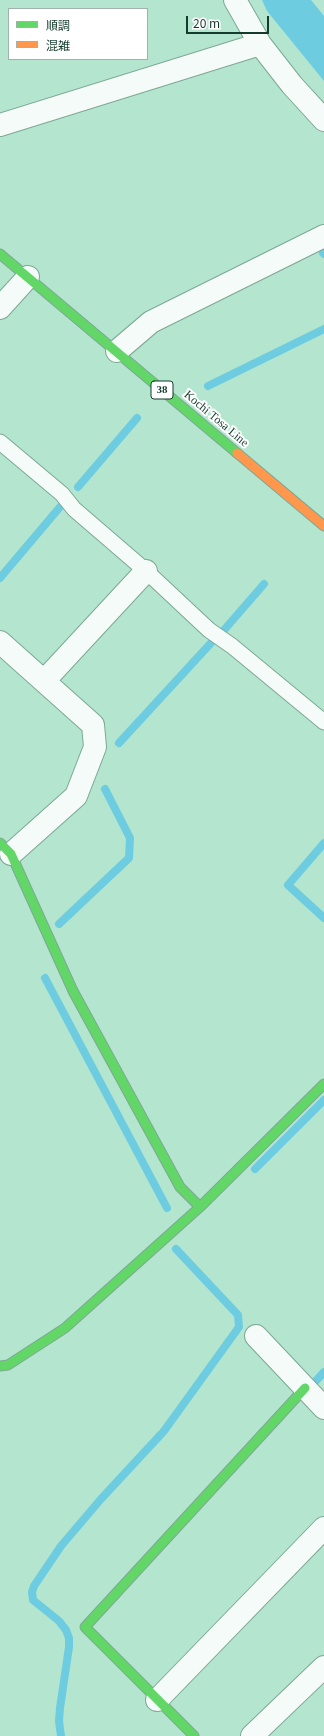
<!DOCTYPE html>
<html>
<head>
<meta charset="utf-8">
<style>
  body { margin:0 }
  #map { position:relative; width:324px; height:1736px; overflow:hidden; background:#b3e5cf; font-family:Georgia,"Noto Sans JP",serif }
  canvas { display:block }
  .legend { position:absolute; left:8px; top:8px; width:140px; height:52px; box-sizing:border-box; background:#fff; border:1px solid #a1b1ab; margin:0; padding:5px 7px; list-style:none; font-size:12px; color:#153b2c }
  .legend li { display:flex; align-items:center; gap:8px; height:20px }
  .legend b { width:20px; border:1px solid #a1b1ab }
  .scale { position:absolute; left:186px; top:16px; width:83px; height:18px; box-sizing:border-box; border:2px solid #153b2c; border-top:0; padding-left:5px; font-size:12px; line-height:14px; white-space:nowrap; color:#153b2c; -webkit-text-stroke:3px #fff; paint-order:stroke }
</style>
</head>
<body>
<div id="map">
<canvas width="324" height="1736"></canvas>
<ul class="legend">
<li><b style="height:5px;background:#63d668"></b>順調</li>
<li><b style="height:5px;background:#ff974d"></b>混雑</li>
</ul>
<div class="scale">20 m</div>
</div>
<script>
const context = document.querySelector('canvas').getContext('2d');
context.lineJoin = 'round';
function paint(path, color) { context.fillStyle = color; context.fill(path, 'evenodd'); }
const shape = rows => new Path2D(rows.map(r => 'M' + r).join(''));
function trace(path, color, width, dash) { context.strokeStyle = color; context.lineWidth = width; context.lineCap = dash ? 'butt' : 'round'; context.setLineDash(dash || []); context.stroke(path); }
function label(font, color, halo, rows, align = 'center') {
  context.font = font + ' Georgia,serif'; context.lineWidth = 4; context.setLineDash([]); context.textBaseline = 'middle'; context.strokeStyle = halo; context.fillStyle = color; for (const [text, x, y, turn = 0] of rows) {
    context.save(); context.translate(x, y); context.rotate((+turn || 0) * Math.PI / 180); context.textAlign = isNaN(turn) ? turn : align; if (halo) context.strokeText(text, 0, 0); context.fillText(text, 0, 0); context.restore();
  }
}
paint(shape([
  [262,0,311,0,324,16,324,81,267,11]
]), '#6ecce1');
trace(shape([
  [324,252,323,253,324,254],
  [208,386,324,329],
  [78,487,137,418],
  [0,578,60,507],
  [224,630,264,584],
  [119,743,211,643],
  [324,843,288,885,324,918],
  [59,924,129,858,130,838,105,789],
  [45,978,167,1208],
  [255,1169,324,1100],
  [313,1384,324,1372],
  [61,1736,59,1721,60,1708,69,1647,69,1638,66,1630,59,1621,33,1600,32,1592,34,1586,61,1546,101,1499,164,1431,239,1327,238,1315,176,1249]
]), '#6ecce1', 8);
const lane = shape([
  [0,442,62,494,74,509,146,571,209,630,232,646,324,722]
]);
const street = shape([
  [235,0,260,44,292,85,324,120],
  [0,125,260,44],
  [0,308,28,277],
  [117,351,151,322,324,236],
  [0,642,93,725,95,747,76,796,11,854],
  [44,681,146,571],
  [256,1336,324,1408],
  [157,1700,324,1528],
  [252,1736,324,1667]
]);
const fast = shape([
  [0,254,237,453],
  [0,843,11,854,73,991,180,1187,200,1207],
  [0,1366,8,1365,65,1328,200,1207,324,1084],
  [194,1736,85,1627,305,1388]
]);
const slow = shape([
  [237,453,324,526]
]);
trace(lane, '#7fa796', 17);
trace(street, '#7fa796', 24);
trace(fast, '#7fa796', 11);
trace(slow, '#7fa796', 11);
trace(lane, '#f4fbf8', 15);
trace(street, '#f4fbf8', 22);
trace(fast, '#63d668', 9);
trace(slow, '#ff974d', 9);
for (const [x, y, w] of [
  [162,390,22]
]) { const box = new Path2D(); box.roundRect(x - w / 2, y - 9, w, 18, 3); context.fillStyle = '#fff'; context.fill(box); trace(box, '#153b2c', 1); }
label('bold 11px', '#153b2c', null, [
  ["38",162,390]
]);
label('12px', '#153b2c', '#fff', [
  ["Kochi Tosa Line",216,419,40]
]);
</script>
</body>
</html>
